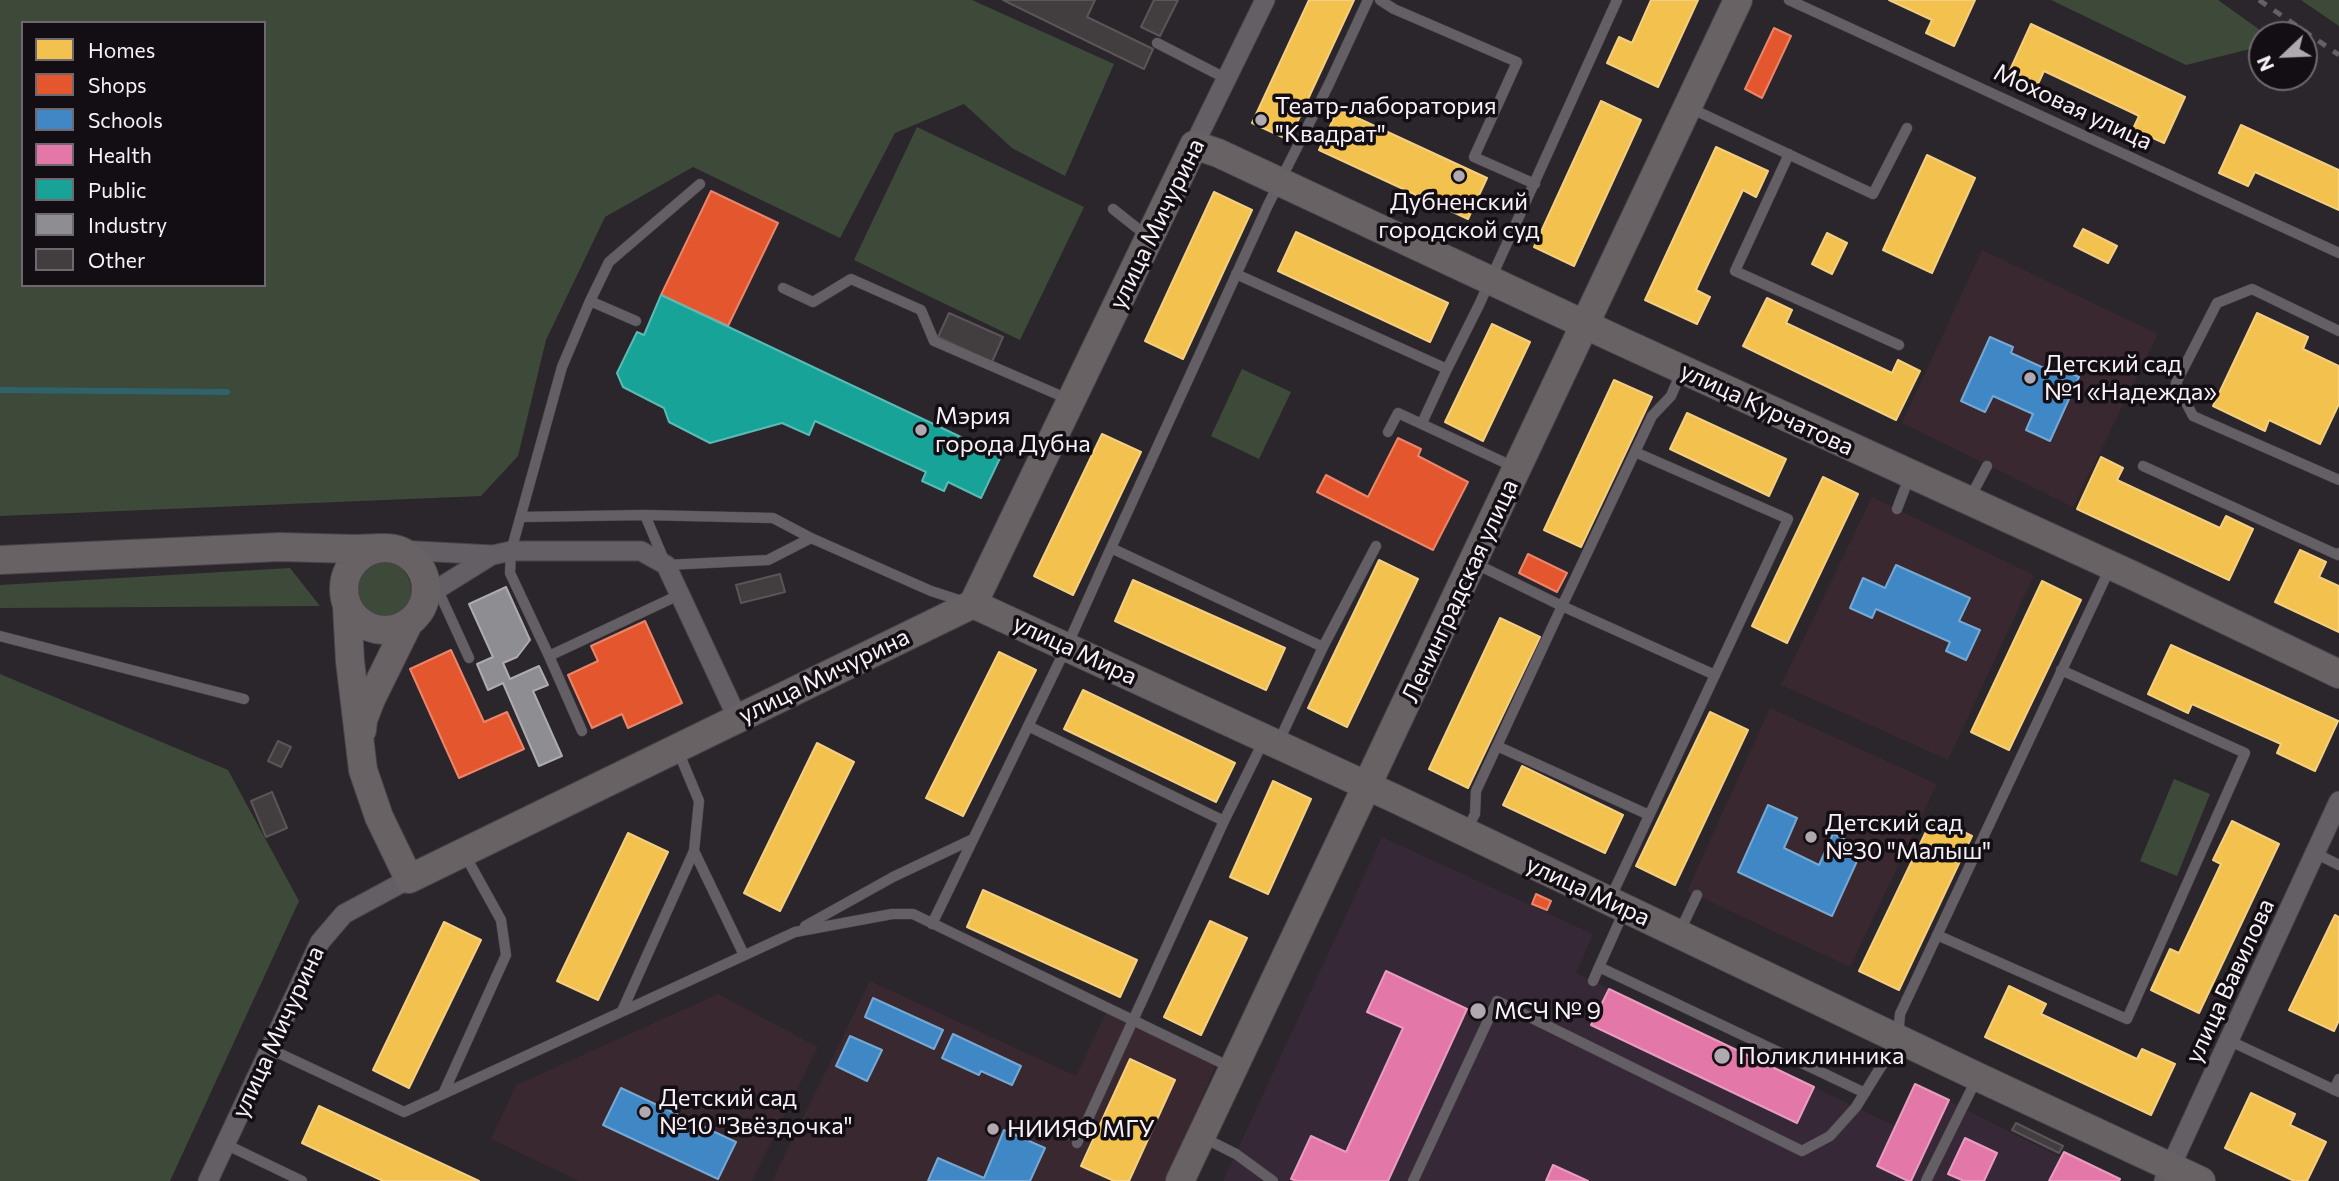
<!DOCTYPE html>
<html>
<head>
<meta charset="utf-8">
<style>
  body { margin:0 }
  #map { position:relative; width:2339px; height:1181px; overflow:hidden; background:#2b262b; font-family:Commissioner,sans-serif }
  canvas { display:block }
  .legend { position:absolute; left:21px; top:21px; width:245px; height:266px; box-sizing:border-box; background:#130e13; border:2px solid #6f696f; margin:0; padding:9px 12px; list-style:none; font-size:21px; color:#f8f1f8 }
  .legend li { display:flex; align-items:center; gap:14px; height:35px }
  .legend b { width:35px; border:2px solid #6f696f }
  .north { position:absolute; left:2248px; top:21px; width:70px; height:70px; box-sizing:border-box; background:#130e13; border:2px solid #6f696f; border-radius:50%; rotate:247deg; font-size:19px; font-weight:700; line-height:28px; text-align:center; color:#f8f1f8 }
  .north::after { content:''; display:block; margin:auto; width:24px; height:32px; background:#b0aab0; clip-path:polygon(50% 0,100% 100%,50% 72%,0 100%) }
</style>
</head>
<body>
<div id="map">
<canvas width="2339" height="1181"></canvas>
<ul class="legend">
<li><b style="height:19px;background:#f2c14e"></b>Homes</li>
<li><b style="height:19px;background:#e4572e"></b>Shops</li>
<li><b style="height:19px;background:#3f88c5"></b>Schools</li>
<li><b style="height:19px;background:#e377a8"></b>Health</li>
<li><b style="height:19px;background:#17a398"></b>Public</li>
<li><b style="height:19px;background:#8d8d92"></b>Industry</li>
<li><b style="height:19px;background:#423d3e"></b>Other</li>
</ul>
<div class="north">N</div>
</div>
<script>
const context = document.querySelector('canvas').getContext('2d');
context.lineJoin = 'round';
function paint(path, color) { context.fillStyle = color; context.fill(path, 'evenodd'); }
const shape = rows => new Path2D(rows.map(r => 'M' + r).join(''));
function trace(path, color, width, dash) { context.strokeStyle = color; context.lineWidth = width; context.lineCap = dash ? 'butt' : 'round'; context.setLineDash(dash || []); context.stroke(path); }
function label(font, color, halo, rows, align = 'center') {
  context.font = font + ' Commissioner,sans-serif'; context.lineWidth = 7; context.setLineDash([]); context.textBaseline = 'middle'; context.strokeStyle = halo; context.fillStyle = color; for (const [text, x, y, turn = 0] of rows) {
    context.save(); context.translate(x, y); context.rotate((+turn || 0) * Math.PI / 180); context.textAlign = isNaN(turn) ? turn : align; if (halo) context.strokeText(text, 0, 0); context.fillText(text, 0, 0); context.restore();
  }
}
paint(shape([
  [1382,837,1593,934,1576,973,1895,1126,1915,1084,2060,1157,2064,1152,2120,1179,2119,1181,1223,1181]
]), '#362836');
paint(shape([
  [1982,250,2158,334,2073,507,1902,423],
  [1872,497,2034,575,1948,760,1781,685],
  [1770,708,1937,784,1850,967,1687,891],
  [870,981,1076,1076,1106,1013,1216,1065,1166,1181,772,1181],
  [718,994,818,1047,752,1181,579,1181,491,1139,516,1085]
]), '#39282f');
paint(shape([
  [0,0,972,0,1114,64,1065,176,1012,148,964,104,895,133,840,238,693,167,605,217,546,340,518,456,481,496,0,516],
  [23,23,264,23,264,285,23,285],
  [2051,0,2218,0,2267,35,2262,35,2262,46,2186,65],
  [2301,0,2339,0,2339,26],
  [917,127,1084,207,1020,340,854,260],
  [1242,369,1291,392,1259,459,1211,436],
  '353 590a29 29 0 1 1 58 0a29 29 0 1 1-58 0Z',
  [290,568,320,606,0,608,0,585],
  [0,674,228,770,299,901,170,1181,0,1181],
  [2174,779,2210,794,2177,876,2140,861]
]), '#3d4a39');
const homes = shape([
  [1309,0,1354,0,1289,140,1252,123,1309,0],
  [1651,0,1698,0,1658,87,1607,63,1619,37,1632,43,1651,0],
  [1889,0,1975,0,1954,46,1926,33,1932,20,1889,0],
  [2031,24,2185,97,2164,143,2133,129,2139,116,2133,113,2044,71,2038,84,2010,70,2031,24],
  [1601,101,1641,120,1574,266,1534,247,1601,101],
  [1338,109,1487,178,1468,219,1319,150,1338,109],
  [2241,125,2339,170,2339,210,2255,172,2248,186,2219,173,2241,125],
  [1716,147,1768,171,1756,197,1743,190,1699,283,1696,290,1710,297,1697,324,1645,300,1716,147],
  [1927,155,1975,178,1932,273,1883,250,1927,155],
  [1214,192,1252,210,1183,359,1145,341,1214,192],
  [2083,229,2117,246,2108,263,2074,246,2083,229],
  [1296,232,1448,303,1430,342,1278,271,1296,232],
  [1827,233,1847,243,1832,274,1812,264,1827,233],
  [1767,298,1792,310,1786,323,1892,373,1898,360,1920,371,1896,420,1743,346,1767,298],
  [2257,313,2308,337,2303,349,2339,366,2339,404,2320,444,2269,420,2265,431,2213,406,2257,313],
  [1492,324,1530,342,1483,441,1445,422,1492,324],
  [1614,380,1652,397,1581,547,1544,530,1614,380],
  [1687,413,1786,459,1769,496,1670,449,1687,413],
  [1102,434,1141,452,1073,595,1034,576,1102,434],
  [2101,457,2123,468,2117,480,2220,528,2226,516,2253,529,2229,580,2077,509,2101,457],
  [1823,477,1858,494,1787,643,1752,626,1823,477],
  [2300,550,2326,562,2319,577,2339,586,2339,632,2275,602,2300,550],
  [1379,560,1418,579,1347,727,1308,708,1379,560],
  [1133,580,1285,648,1266,690,1115,621,1133,580],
  [2042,581,2081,600,2009,750,1971,732,2042,581],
  [1500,618,1540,637,1468,788,1429,769,1500,618],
  [2171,645,2338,721,2315,771,2277,753,2281,744,2192,704,2188,713,2148,694,2171,645],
  [999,652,1036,670,963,816,926,798,999,652],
  [1083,690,1235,763,1216,802,1064,729,1083,690],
  [1710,712,1748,730,1675,885,1636,866,1710,712],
  [817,743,854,762,780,911,744,893,817,743],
  [1522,766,1623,815,1605,853,1503,805,1522,766],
  [1273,781,1311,799,1268,894,1230,877,1273,781],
  [1933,817,1972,836,1899,990,1859,971,1933,817],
  [2232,821,2279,844,2199,1013,2151,990,2170,949,2179,953,2221,864,2213,860,2232,821],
  [628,833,668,852,598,1000,557,981,628,833],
  [983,890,1137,960,1120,997,967,927,983,890],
  [2335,915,2339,917,2339,1020,2334,1031,2289,1010,2335,915],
  [1210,921,1247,938,1201,1035,1164,1017,1210,921],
  [444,922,481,940,409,1088,373,1070,444,922],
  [2009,986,2046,1004,2041,1014,2137,1059,2142,1049,2175,1064,2151,1115,1985,1037,2009,986],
  [1130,1059,1175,1080,1129,1181,1114,1181,1081,1166,1130,1059],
  [2251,1093,2295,1114,2290,1125,2326,1142,2307,1181,2294,1181,2225,1148,2251,1093],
  [319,1106,479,1181,383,1181,302,1143,319,1106]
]);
paint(homes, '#f2c14e');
trace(homes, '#f4cf81', 2);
const shops = shape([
  [1774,28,1791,36,1762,98,1745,89,1774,28],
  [711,191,778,223,728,326,661,295,711,191],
  [1398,438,1421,449,1418,456,1468,482,1433,550,1317,492,1326,475,1368,497,1398,438],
  [1528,554,1567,573,1557,592,1519,573,1528,554],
  [645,621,682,703,628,728,622,714,592,728,568,675,598,661,591,646,645,621],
  [451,650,484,722,507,712,524,749,459,778,410,669,451,650],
  [1536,894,1551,901,1547,910,1532,904,1536,894]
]);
paint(shops, '#e4572e');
trace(shops, '#ea856b', 2);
const schools = shape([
  [1990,337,2013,347,2011,353,2055,373,2057,367,2079,377,2050,441,2026,430,2033,414,1993,396,1985,412,1961,401,1990,337],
  [1896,565,1970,598,1959,621,1980,630,1966,660,1946,651,1950,642,1876,609,1872,618,1850,608,1863,578,1885,588,1896,565],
  [1768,805,1797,818,1784,848,1819,865,1833,834,1863,848,1832,916,1738,872,1768,805],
  [873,998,943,1030,934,1049,865,1017,873,998],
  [953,1034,1021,1066,1012,1085,981,1071,979,1075,942,1058,953,1034],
  [850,1036,882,1050,867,1081,836,1066,850,1036],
  [621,1088,736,1142,718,1179,603,1125,621,1088],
  [1004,1130,1045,1148,1030,1181,928,1181,938,1158,984,1178,1004,1130]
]);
paint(schools, '#3f88c5');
trace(schools, '#76a8d4', 2);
const health = shape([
  [1386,971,1467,1009,1388,1181,1297,1181,1291,1179,1311,1136,1346,1152,1403,1028,1367,1012,1386,971],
  [1609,989,1814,1087,1797,1123,1591,1025,1609,989],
  [1915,1084,1949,1100,1911,1181,1908,1181,1877,1166,1915,1084],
  [1965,1138,1997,1153,1984,1181,1964,1181,1948,1174,1965,1138],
  [2064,1152,2120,1179,2119,1181,2049,1181,2064,1152],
  [1553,1165,1588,1181,1546,1181,1553,1165]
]);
paint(health, '#e377a8');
trace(health, '#e99cc0', 2);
const public = shape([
  [661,295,1001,456,981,498,948,482,944,491,922,481,926,472,815,421,809,435,782,423,710,443,669,422,664,408,623,387,617,373,637,332,644,335,661,295]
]);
paint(public, '#17a398');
trace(public, '#5abab5', 2);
const industry = shape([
  [506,587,530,640,517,657,503,663,510,679,539,666,548,685,533,691,562,756,539,766,503,683,488,690,477,664,493,657,469,604,506,587]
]);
paint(industry, '#8d8d92');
trace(industry, '#adabb1', 2);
trace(shape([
  [0,390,227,392]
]), '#306269', 6);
const building = shape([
  [1003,0,1095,0,1087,17,1153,49,1144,69,1003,0],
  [1154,0,1178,0,1160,36,1141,27,1154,0],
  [949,313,1003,337,992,362,938,337,949,313],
  [780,574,785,592,741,603,736,585,780,574],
  [278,741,291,747,281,767,268,761,278,741],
  [272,792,287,828,266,837,251,801,272,792],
  [2016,1123,2063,1146,2059,1153,2012,1130,2016,1123]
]);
paint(building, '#423d3e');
trace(building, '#5a5556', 2);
const lane = shape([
  [1380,0,1394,9,1517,62,1474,157,1535,184],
  [1789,0,2339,253],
  [1157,43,1227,79],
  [1688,107,1873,194,1907,128],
  [1789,154,1735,271,1899,345],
  [1113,209,1147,236],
  [1236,274,1447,369,1479,305,1617,0],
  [783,288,813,302,851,279,921,310,934,341,1068,399],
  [590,301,636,321],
  [2339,331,2252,289,2217,303,2176,383,2193,416,2339,480],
  [1422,423,1447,369],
  [1388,432,1398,413,1514,467],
  [1635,452,1788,519,1715,675],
  [2143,466,2338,555,2339,553],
  [1970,498,1987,466],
  [1897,509,1910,475],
  [645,515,666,565,768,560,811,538],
  [521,517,645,515,773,518,811,538,931,591,965,602],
  [1474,563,1562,606,1715,675,1610,899],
  [437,588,469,658],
  [679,595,549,656,510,573,511,551,562,367,590,301,609,262,700,184],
  [0,636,244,699],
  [1323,647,1376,546],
  [549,656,582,731],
  [1028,726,1224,821],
  [1279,741,1323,647,1111,548,1268,205,1329,84,1368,0],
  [1497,746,1649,815],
  [1467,829,1475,814,1476,791,1562,606,1652,416,1671,396,1682,370],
  [694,851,744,955],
  [2315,853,2339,865],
  [1625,909,1599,967,1865,1093],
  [932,924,1067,646,1111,548],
  [805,926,893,877,973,839],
  [1680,931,1697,895],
  [1937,935,2127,1019,2245,753,2061,670],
  [1593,981,1599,967],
  [622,1011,694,851,699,801,678,751],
  [2230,1041,2339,1092],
  [270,1049,404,1112,795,932,892,914,913,914,1230,1067],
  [2334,1090,2339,1079],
  [443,1094,506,955,501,920,465,855],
  [1202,1137,1236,1154,1273,1181],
  [1077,1143,1224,821,1264,740],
  [225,1144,302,1181],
  [1413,1181,1497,1001,1802,1151,1830,1136,1856,1107,1898,1039,1900,1014,2110,568],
  [1926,1181,1977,1078]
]);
const street = shape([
  [1194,145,1265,0],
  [399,550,493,555,511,551,641,551,666,565,737,717],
  [426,596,492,555],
  [208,1181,320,942,344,914,409,879],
  [2164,1181,2339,801]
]);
const secondary = shape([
  '344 589a41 41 0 1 1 82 0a41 41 0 1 1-82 0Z',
  [0,560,280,547,355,549,380,548],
  [973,604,1398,800,1978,1077,2201,1181],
  [347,606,350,661,363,770,379,817,409,879,973,604,1194,145,1218,153,1618,340,2134,576,2339,674],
  [362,730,363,720,371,699,409,622],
  [1180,1181,1738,0]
]);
trace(lane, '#4a444a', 11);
trace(street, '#4a444a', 21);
trace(secondary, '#4a444a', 30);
trace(lane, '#645f64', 10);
trace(street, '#645f64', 19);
trace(secondary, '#686265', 28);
trace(shape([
  [2259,0,2339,55]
]), '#646064', 5, [9, 9]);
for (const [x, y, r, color] of [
  [1261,120,7,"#b0aab0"],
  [1459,176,7,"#b0aab0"],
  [2030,378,7,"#b0aab0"],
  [921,430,7,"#b0aab0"],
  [1811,837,7,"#b0aab0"],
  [1478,1011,9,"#b0aab0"],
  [1722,1056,9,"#b0aab0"],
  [645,1112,7,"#b0aab0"],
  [993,1129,7,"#b0aab0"]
]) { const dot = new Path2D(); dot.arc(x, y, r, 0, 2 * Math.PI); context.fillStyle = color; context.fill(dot); trace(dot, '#130e13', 2.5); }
label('24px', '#f8f1f8', '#130e13', [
  ["Театр-лаборатория",1275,106],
  ["\"Квадрат\"",1275,134],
  ["Дубненский",1459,202,"center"],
  ["городской суд",1459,230,"center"],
  ["Детский сад",2044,364],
  ["№1 «Надежда»",2044,392],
  ["Мэрия",935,416],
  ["города Дубна",935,444],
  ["Детский сад",1825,823],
  ["№30 \"Малыш\"",1825,851],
  ["МСЧ № 9",1494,1011],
  ["Поликлинника",1738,1056],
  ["Детский сад",659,1098],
  ["№10 \"Звёздочка\"",659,1126],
  ["НИИЯФ МГУ",1007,1129]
], 'left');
label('24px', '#f8f1f8', '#130e13', [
  ["Моховая улица",2073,107,25],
  ["улица Мичурина",1157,224,-64],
  ["улица Курчатова",1767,409,25],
  ["Ленинградская улица",1460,591,-65],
  ["улица Мира",1075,650,25],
  ["улица Мичурина",824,676,-26],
  ["улица Мира",1588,891,25],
  ["улица Вавилова",2230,981,-65],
  ["улица Мичурина",278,1032,-65]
]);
</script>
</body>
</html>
